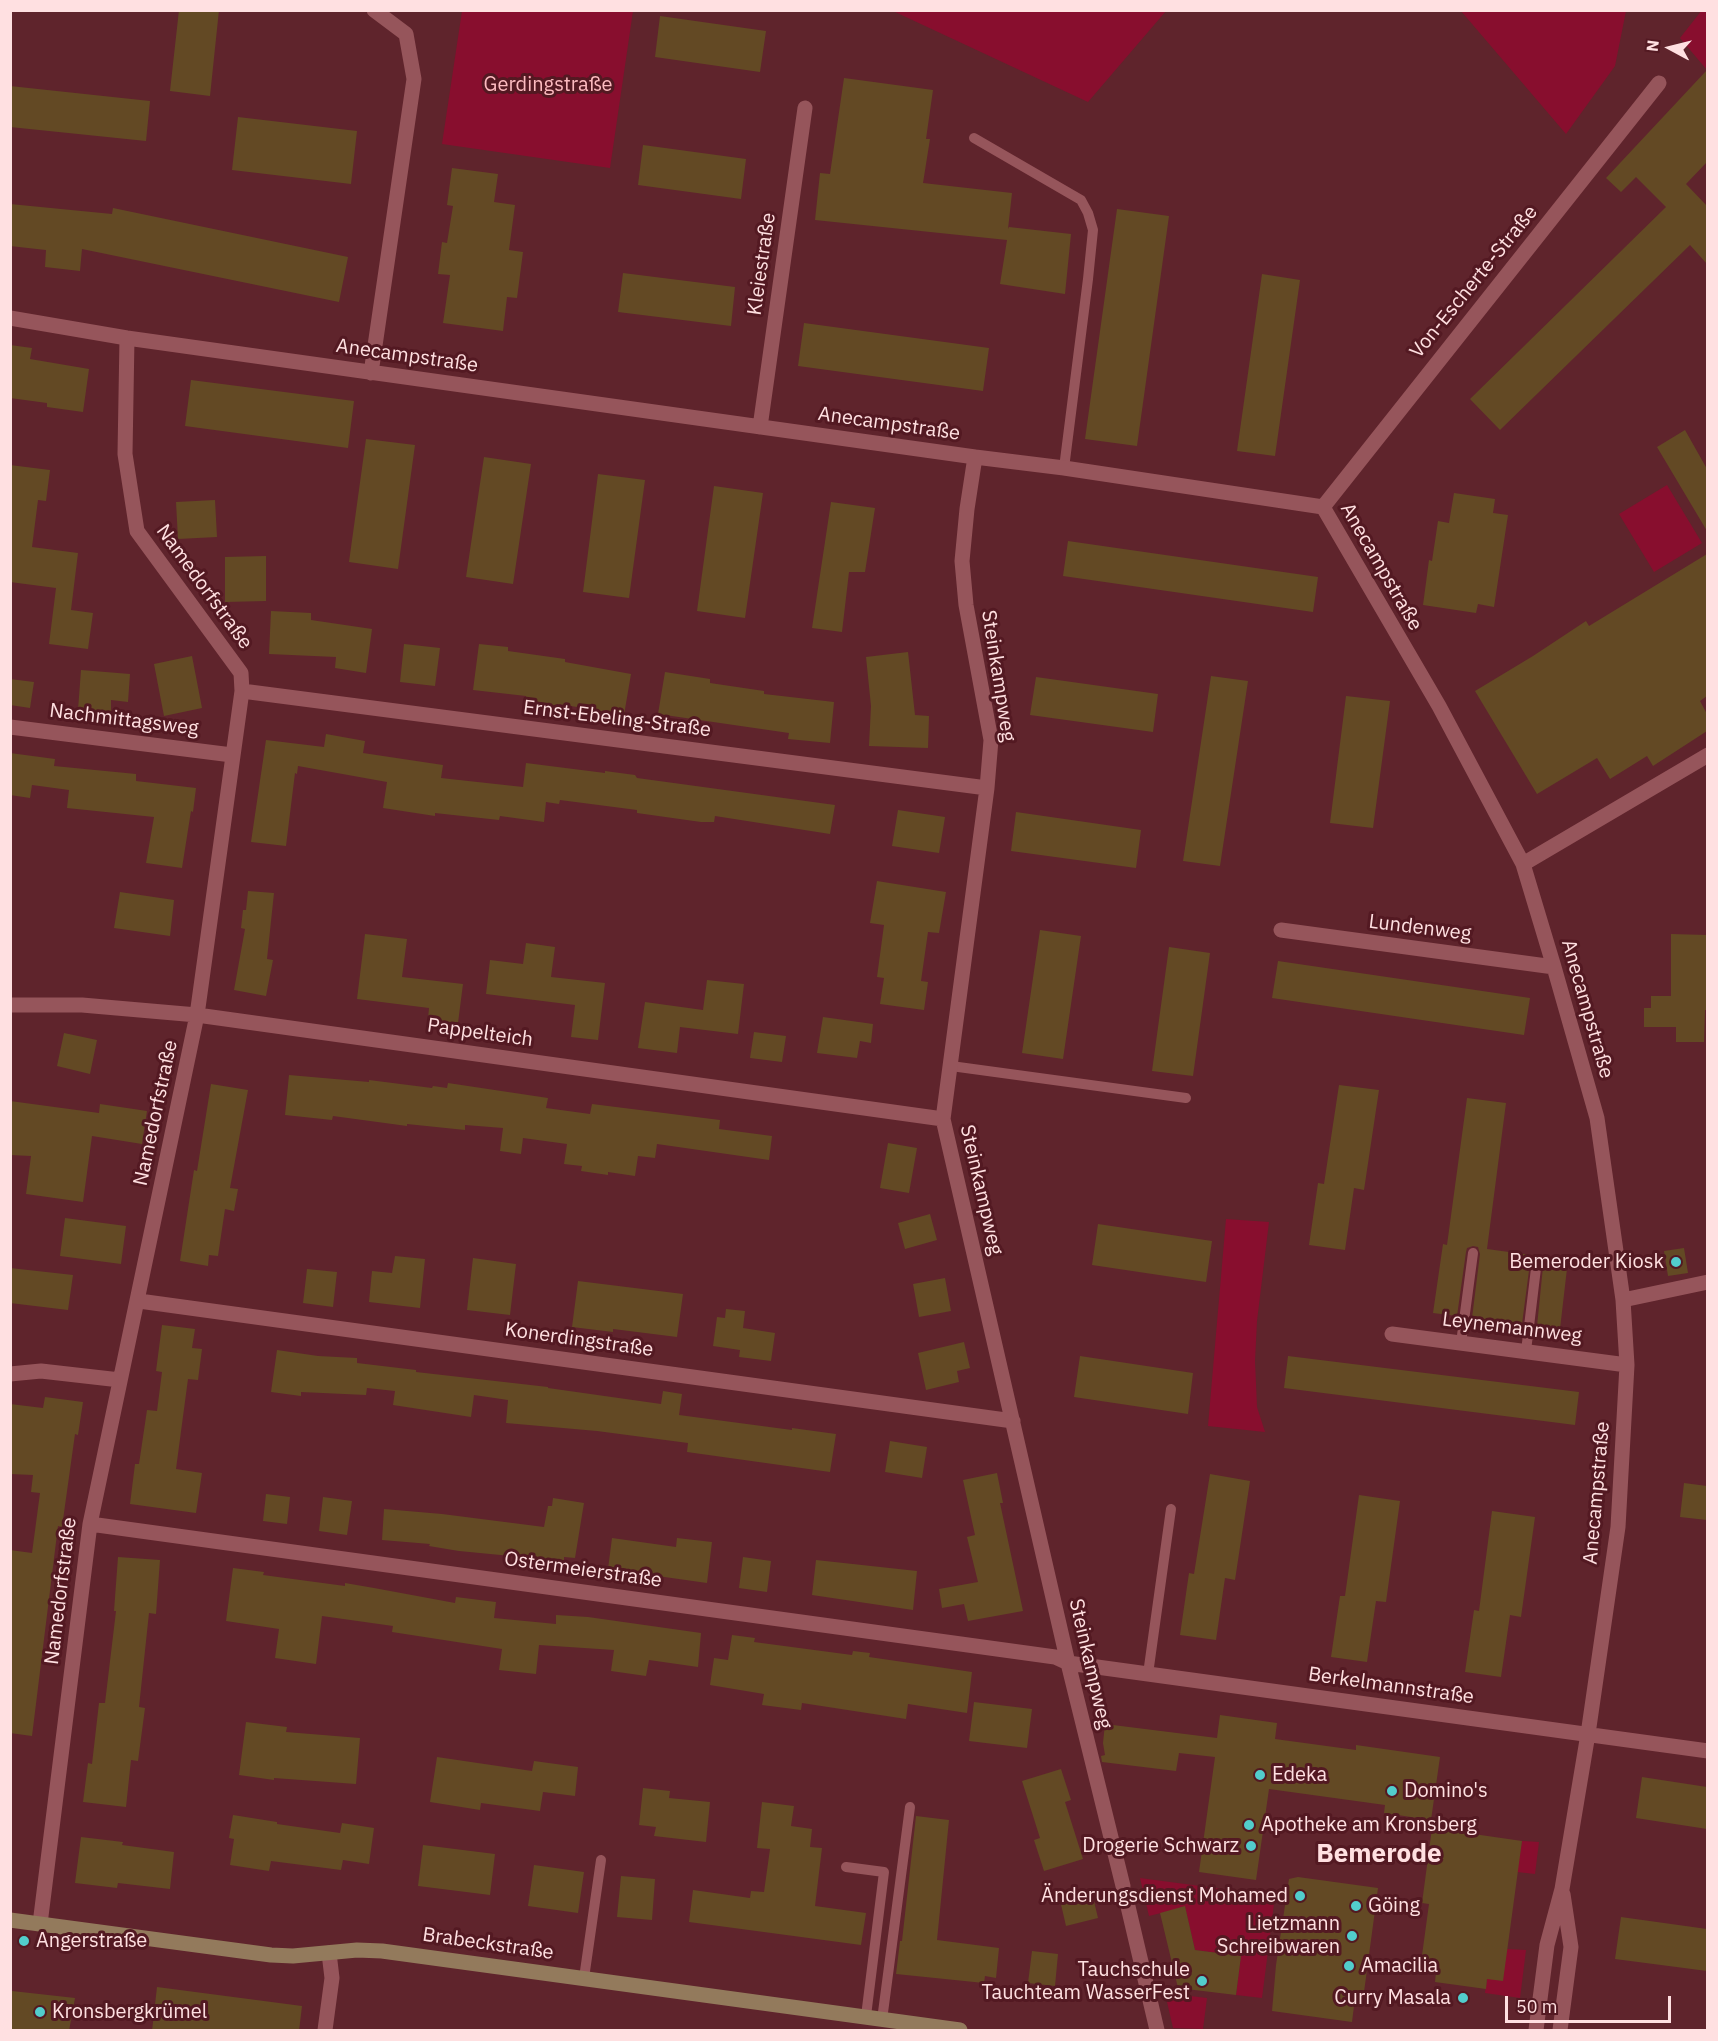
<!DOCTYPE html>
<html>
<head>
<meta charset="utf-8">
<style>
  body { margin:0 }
  #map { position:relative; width:1718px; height:2041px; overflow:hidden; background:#5f242c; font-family:"IBM Plex Sans",sans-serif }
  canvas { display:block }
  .frame { position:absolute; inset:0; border:12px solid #ffe0e1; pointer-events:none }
  .north { position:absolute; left:1640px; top:18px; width:60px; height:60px; -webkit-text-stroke:4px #531922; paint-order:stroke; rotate:277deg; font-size:16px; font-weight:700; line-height:24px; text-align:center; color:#ffe0e1 }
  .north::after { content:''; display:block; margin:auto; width:21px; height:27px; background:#ffe0e1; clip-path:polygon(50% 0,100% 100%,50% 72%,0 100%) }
  .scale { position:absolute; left:1505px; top:1996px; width:166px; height:27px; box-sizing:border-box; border:3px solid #ffe0e1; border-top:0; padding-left:8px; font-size:18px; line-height:21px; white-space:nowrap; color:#ffe0e1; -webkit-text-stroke:4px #531922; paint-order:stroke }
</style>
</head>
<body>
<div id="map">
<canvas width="1718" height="2041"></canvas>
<div class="frame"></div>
<div class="north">N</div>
<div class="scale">50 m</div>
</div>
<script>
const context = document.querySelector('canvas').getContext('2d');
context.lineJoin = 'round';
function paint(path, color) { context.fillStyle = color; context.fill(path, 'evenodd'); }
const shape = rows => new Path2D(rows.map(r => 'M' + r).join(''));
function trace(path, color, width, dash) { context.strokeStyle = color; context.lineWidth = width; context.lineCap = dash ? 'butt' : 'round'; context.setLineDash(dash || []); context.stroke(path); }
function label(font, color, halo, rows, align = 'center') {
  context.font = font + ' "IBM Plex Sans",sans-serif'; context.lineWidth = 6; context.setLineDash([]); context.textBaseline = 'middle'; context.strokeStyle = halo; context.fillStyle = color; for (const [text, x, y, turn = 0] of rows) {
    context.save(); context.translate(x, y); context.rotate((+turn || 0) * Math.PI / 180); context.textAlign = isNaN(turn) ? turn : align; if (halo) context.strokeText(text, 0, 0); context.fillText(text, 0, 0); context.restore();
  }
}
paint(shape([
  [1702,10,1707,11,1707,70,1680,38],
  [462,11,633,11,610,168,442,144],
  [893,11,1166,11,1088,102],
  [1461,11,1626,11,1615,66,1566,134],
  [1667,485,1702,543,1654,572,1619,514],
  [1226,1219,1269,1222,1257,1321,1255,1361,1257,1407,1265,1432,1208,1426],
  [1522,1841,1539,1842,1535,1874,1517,1872],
  [1140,1878,1275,1896,1262,1998,1236,1995,1241,1956,1195,1950,1185,1907,1149,1916],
  [1507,1949,1526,1950,1520,1998,1485,1993,1487,1979],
  [1165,1993,1207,1998,1203,2029,1173,2028]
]), '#880e2e');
paint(shape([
  [179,10,219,10,210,96,170,91],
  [660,16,766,31,760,72,655,57],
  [1707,70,1707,162,1686,184,1707,206,1707,264,1690,245,1500,430,1470,399,1666,207,1636,177,1621,192,1606,178],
  [844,78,933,90,926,139,930,139,923,183,1012,193,1008,229,1009,227,1071,234,1065,294,1000,284,1007,240,815,220,820,173,830,174],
  [10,86,150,101,146,141,10,127],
  [238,117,357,131,351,184,232,170],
  [643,145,746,159,741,199,638,185],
  [452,168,498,174,494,202,515,205,509,250,523,252,517,298,507,297,503,331,443,323,450,275,438,274,442,242,447,243,453,206,447,205],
  [10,204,112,214,113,208,348,257,339,302,82,249,80,271,45,267,46,250,10,246],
  [1117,209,1169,216,1137,446,1085,439],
  [623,273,735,287,731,326,618,312],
  [1262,274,1300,280,1275,456,1237,451],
  [804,323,989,348,983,391,798,366],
  [10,345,32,348,30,359,89,369,83,412,47,407,47,403,10,398],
  [191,380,354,401,348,448,185,426],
  [1685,430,1707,469,1707,531,1657,447],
  [366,439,415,445,398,569,349,562],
  [484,457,531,464,513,584,466,577],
  [10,465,50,470,46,501,38,500,32,547,78,553,71,610,93,613,88,649,49,644,56,588,10,582],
  [598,474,645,480,629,598,583,592],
  [714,486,763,493,745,618,697,611],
  [1454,493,1495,499,1493,513,1508,515,1494,607,1478,604,1476,613,1423,605,1429,560,1432,561,1438,521,1449,523],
  [215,500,217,537,178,539,176,502],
  [831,502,875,508,865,572,849,572,842,632,812,628],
  [1068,541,1318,577,1313,612,1063,576],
  [1707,554,1707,696,1700,701,1707,714,1707,731,1653,766,1647,756,1610,779,1597,758,1537,794,1475,691,1533,656,1586,621,1589,626],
  [266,556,266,601,225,602,225,557],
  [271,611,311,613,311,620,372,629,366,673,335,668,336,657,269,654],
  [404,644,440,648,435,686,400,682],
  [479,644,508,647,508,651,565,659,565,662,631,674,624,715,559,704,559,706,525,701,526,696,473,690],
  [908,652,915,715,929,716,928,748,869,746,871,706,866,657],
  [192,656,202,708,164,716,154,664],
  [81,670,130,674,128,702,111,700,111,713,78,710],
  [665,672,710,679,710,683,764,691,764,694,834,702,830,743,788,739,789,733,658,714],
  [1211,676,1248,681,1220,866,1183,861],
  [1036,677,1158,694,1153,732,1030,715],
  [10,679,34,682,30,708,10,705],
  [1346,696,1390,701,1373,828,1330,823],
  [326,734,365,741,363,753,443,765,441,778,523,787,526,763,605,773,605,771,635,775,637,778,835,805,830,834,715,816,714,822,701,822,637,813,637,810,560,800,559,804,546,802,544,822,500,816,499,820,435,813,435,816,383,808,387,782,298,766,297,774,295,773,286,846,251,842,266,740,324,747],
  [10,753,55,759,54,766,136,774,136,781,196,788,193,812,191,811,182,868,146,863,154,817,67,808,69,790,32,785,30,798,10,795],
  [898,810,945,817,939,853,892,846],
  [1016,812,1141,830,1136,868,1011,851],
  [877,881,946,892,939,933,928,932,921,981,928,982,924,1010,880,1004,884,978,877,977,884,925,870,923],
  [248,891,274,893,267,959,273,960,266,996,234,990,245,929,241,928,243,910,246,910],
  [120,892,174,900,170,936,114,928],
  [1040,930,1081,936,1063,1059,1022,1053],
  [365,934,407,939,402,977,463,984,458,1023,428,1019,429,1008,357,999],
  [1671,934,1707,935,1707,1010,1705,1010,1704,1042,1676,1042,1676,1027,1644,1027,1644,1008,1651,1008,1651,996,1671,996],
  [526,943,555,947,551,977,605,983,598,1040,571,1037,575,1005,486,994,490,960,523,964],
  [1169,947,1210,953,1193,1076,1152,1071],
  [1278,961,1530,998,1524,1035,1272,998],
  [707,980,744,984,738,1034,680,1027,677,1053,638,1048,645,1002,703,1010],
  [823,1017,873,1024,871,1043,860,1041,857,1058,817,1053],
  [754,1032,786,1036,782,1062,750,1058],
  [64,1033,97,1040,90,1074,57,1066],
  [289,1075,369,1082,369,1080,432,1088,433,1086,447,1088,448,1083,548,1098,546,1108,590,1114,592,1104,720,1120,719,1129,772,1136,769,1160,657,1144,655,1158,638,1156,635,1176,608,1172,608,1175,581,1171,582,1166,564,1164,567,1144,523,1138,521,1154,500,1151,503,1128,465,1125,465,1130,407,1124,407,1126,333,1116,332,1120,285,1115],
  [211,1084,248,1090,230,1188,238,1189,234,1211,225,1209,218,1256,209,1255,208,1266,180,1261,194,1170,197,1171],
  [1339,1085,1379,1090,1364,1190,1354,1188,1345,1250,1309,1245,1318,1183,1324,1184],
  [1467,1098,1506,1103,1487,1249,1531,1255,1522,1324,1472,1318,1480,1254,1478,1247,1473,1246,1467,1248,1466,1252,1457,1316,1433,1313,1443,1244,1447,1245],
  [10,1101,99,1113,100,1104,147,1111,142,1144,92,1136,83,1202,26,1194,31,1156,10,1155],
  [888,1143,917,1148,909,1193,880,1188],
  [930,1214,937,1240,905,1249,898,1223],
  [65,1218,126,1226,121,1264,60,1256],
  [1098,1224,1212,1241,1206,1282,1092,1265],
  [1684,1248,1688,1273,1668,1276,1664,1251],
  [395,1256,425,1259,420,1308,369,1302,372,1271,392,1273],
  [1544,1257,1568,1260,1560,1329,1537,1326],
  [473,1258,516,1264,510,1315,467,1310],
  [10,1268,73,1275,68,1310,10,1303],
  [307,1269,337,1272,333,1307,303,1303],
  [945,1278,951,1311,919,1317,913,1284],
  [578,1281,683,1294,677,1337,613,1329,613,1332,572,1327],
  [726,1309,745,1311,743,1328,775,1333,771,1361,739,1357,740,1350,713,1346,717,1317,725,1318],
  [162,1325,195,1329,192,1348,202,1349,198,1380,188,1379,176,1469,202,1473,196,1513,130,1504,135,1464,139,1464,147,1410,157,1411,162,1372,156,1371],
  [964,1342,970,1368,957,1371,959,1382,926,1390,918,1353],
  [277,1350,318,1356,357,1358,357,1363,416,1370,416,1372,548,1387,548,1388,661,1404,663,1391,682,1394,679,1415,792,1430,792,1428,836,1434,830,1472,687,1452,688,1443,597,1431,506,1423,508,1400,474,1395,471,1417,393,1405,395,1391,367,1388,366,1395,301,1392,301,1396,271,1392],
  [1080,1356,1193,1373,1188,1414,1074,1397],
  [1288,1356,1579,1392,1575,1425,1284,1388],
  [45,1397,83,1402,78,1435,75,1434,62,1527,58,1526,32,1736,10,1733,10,1550,32,1553,40,1493,31,1492,33,1475,10,1474,10,1404,43,1408],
  [890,1441,927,1447,922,1478,885,1472],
  [997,1473,1003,1503,1000,1503,1023,1611,968,1621,964,1604,942,1608,939,1589,978,1582,967,1537,975,1535,963,1480],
  [1210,1474,1250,1481,1235,1580,1225,1578,1216,1640,1180,1635,1189,1573,1194,1574],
  [1684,1483,1707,1486,1707,1520,1680,1517],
  [266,1494,290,1497,287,1524,263,1521],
  [1359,1495,1400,1501,1386,1602,1376,1601,1367,1662,1331,1657,1340,1596,1345,1596],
  [323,1497,352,1501,347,1535,319,1531],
  [553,1498,584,1503,575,1558,564,1557,564,1561,511,1554,511,1556,459,1551,429,1546,430,1544,382,1540,384,1509,442,1514,544,1527,548,1506,552,1506],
  [1492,1511,1535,1517,1521,1617,1510,1615,1501,1677,1465,1672,1474,1610,1479,1611],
  [612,1538,676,1547,677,1538,712,1542,707,1583,608,1569],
  [118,1557,160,1560,156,1614,149,1613,139,1707,145,1708,138,1761,131,1760,126,1807,83,1802,88,1763,92,1764,99,1703,105,1703,116,1611,114,1611],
  [743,1557,771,1561,767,1592,739,1588],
  [816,1560,917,1571,913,1610,812,1595],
  [233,1568,264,1572,263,1575,345,1586,345,1583,374,1588,455,1603,456,1597,496,1602,494,1618,556,1624,556,1615,588,1617,701,1633,698,1667,649,1660,646,1676,611,1671,614,1650,539,1645,536,1674,499,1670,502,1649,392,1632,393,1626,322,1616,316,1664,275,1658,279,1629,226,1621],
  [732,1635,755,1638,754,1642,852,1655,853,1651,870,1653,869,1657,972,1672,967,1713,908,1704,906,1719,802,1703,801,1710,762,1705,764,1694,710,1685,714,1658,728,1660],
  [974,1702,1032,1709,1027,1748,969,1741],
  [1220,1715,1277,1723,1275,1739,1356,1750,1356,1745,1440,1757,1431,1820,1384,1813,1385,1805,1269,1789,1256,1880,1199,1872,1215,1757,1179,1753,1176,1771,1102,1762,1101,1756,1105,1755,1103,1743,1105,1724,1217,1738],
  [246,1722,287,1727,286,1732,360,1738,356,1784,274,1778,274,1780,239,1775],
  [437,1757,532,1771,534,1761,578,1767,575,1796,543,1792,540,1811,481,1803,480,1810,430,1802],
  [1061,1769,1071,1800,1065,1802,1083,1859,1044,1871,1034,1840,1040,1838,1022,1781],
  [1642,1777,1707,1787,1707,1829,1636,1818],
  [643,1788,670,1791,669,1798,710,1802,706,1842,654,1836,656,1827,639,1825],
  [762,1802,794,1806,791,1826,812,1829,810,1847,822,1848,815,1906,866,1913,861,1945,689,1922,693,1890,750,1898,751,1891,764,1892,770,1849,757,1848],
  [233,1815,277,1822,277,1824,340,1833,342,1823,374,1828,369,1864,343,1860,341,1870,271,1861,269,1871,230,1865,234,1839,229,1838],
  [916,1816,949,1820,937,1940,999,1948,996,1978,985,1976,984,1983,896,1974,900,1941,902,1941],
  [1432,1828,1522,1841,1503,1981,1487,1979,1486,1989,1435,1982,1436,1972,1420,1970,1429,1904,1422,1903],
  [81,1837,123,1842,122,1845,174,1852,170,1889,118,1883,117,1888,75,1883],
  [423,1845,495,1854,490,1895,418,1886],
  [534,1865,584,1872,578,1913,528,1906],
  [621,1876,655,1879,652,1920,617,1917],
  [1298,1877,1378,1888,1362,2007,1354,2006,1352,2022,1272,2011,1276,1965,1289,1879],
  [1092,1893,1098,1918,1066,1926,1060,1900],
  [1185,1906,1195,1950,1241,1956,1236,1995,1178,1988,1160,1913],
  [1621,1917,1707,1929,1707,1971,1615,1959],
  [1032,1951,1058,1954,1055,1986,1028,1983],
  [157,1987,302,2006,299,2031,152,2031],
  [12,1991,75,1998,69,2031,10,2031]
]), '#634924');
trace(shape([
  [974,138,1081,200,1088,213,1093,230,1088,279,1064,468],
  [951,1066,1186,1098],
  [1461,1343,1473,1253],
  [1526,1351,1537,1260],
  [1148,1674,1171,1509],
  [846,1867,884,1872,866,2016],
  [584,1978,601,1860],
  [882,2020,910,1807]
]), '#96555b', 10);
trace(shape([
  [10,318,127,338,975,457,1064,468,1323,507,1439,706,1523,864,1554,967,1597,1118,1623,1300,1627,1365,1618,1527,1588,1734,1562,1889,1547,1945,1536,2030],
  [371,373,414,79,406,34,374,10],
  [760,427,805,108],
  [975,457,967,509,962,561,966,605,991,740,987,788,943,1119,1068,1663,1123,1886],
  [1323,507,1659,83],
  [242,691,987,788],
  [10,727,232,755],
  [1523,864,1708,755],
  [1281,930,1554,967],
  [10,1005,82,1005,197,1015,943,1119],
  [1623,1300,1708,1282],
  [139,1301,1013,1421],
  [1392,1334,1627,1365],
  [10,1374,41,1371,120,1380],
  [90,1524,1055,1657,1068,1663,1708,1751],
  [1126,1898,1157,2030],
  [40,1924,90,1524,197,1015,242,691,241,673,137,531,125,454,127,338],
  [325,2030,332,1978,329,1953],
  [1560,2030,1571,1947,1563,1894]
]), '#96555b', 15);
trace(shape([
  [10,1920,271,1955,293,1956,357,1950,382,1951,960,2030]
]), '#937a5c', 15);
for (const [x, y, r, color] of [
  [1676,1262,6,"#52cdcc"],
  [1260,1775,6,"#52cdcc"],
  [1392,1791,6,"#52cdcc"],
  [1249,1825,6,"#52cdcc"],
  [1251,1846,6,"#52cdcc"],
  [1300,1896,6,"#52cdcc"],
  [1356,1906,6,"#52cdcc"],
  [1352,1936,6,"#52cdcc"],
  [24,1941,6,"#52cdcc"],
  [1349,1966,6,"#52cdcc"],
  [1202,1981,6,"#52cdcc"],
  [1463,1998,6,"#52cdcc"],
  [40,2012,6,"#52cdcc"]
]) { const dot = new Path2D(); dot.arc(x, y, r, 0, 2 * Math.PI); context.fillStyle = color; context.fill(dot); trace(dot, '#531922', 2); }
label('20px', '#fdbbc0', '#531922', [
  ["Gerdingstraße",548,85]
]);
label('20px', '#ffe0e1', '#531922', [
  ["Kleiestraße",762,264,-82],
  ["Von-Escherte-Straße",1474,282,-51],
  ["Anecampstraße",407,356,8],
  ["Anecampstraße",889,424,8],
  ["Anecampstraße",1381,567,60],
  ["Namedorfstraße",204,587,54],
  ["Steinkampweg",998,676,81],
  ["Ernst-Ebeling-Straße",617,719,7],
  ["Nachmittagsweg",124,720,7],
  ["Lundenweg",1420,928,7],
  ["Anecampstraße",1587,1009,74],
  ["Pappelteich",480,1033,8],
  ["Namedorfstraße",156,1113,-78],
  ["Steinkampweg",981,1190,77],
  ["Leynemannweg",1512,1328,7],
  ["Konerdingstraße",579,1340,8],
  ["Anecampstraße",1597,1493,-85],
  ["Ostermeierstraße",583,1570,8],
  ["Namedorfstraße",61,1591,-83],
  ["Steinkampweg",1090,1664,77],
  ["Berkelmannstraße",1391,1686,8],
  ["Brabeckstraße",488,1944,8]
]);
label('20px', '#ffe0e1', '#531922', [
  ["Bemeroder Kiosk",1664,1262,"right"],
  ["Edeka",1272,1775],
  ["Domino's",1404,1791],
  ["Apotheke am Kronsberg",1261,1825],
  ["Drogerie Schwarz",1239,1846,"right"],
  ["Änderungsdienst Mohamed",1288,1896,"right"],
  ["Göing",1368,1906],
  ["Lietzmann",1340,1924,"right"],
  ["Schreibwaren",1340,1947,"right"],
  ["Angerstraße",36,1941],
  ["Amacilia",1361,1966],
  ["Tauchschule",1190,1970,"right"],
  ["Tauchteam WasserFest",1190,1993,"right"],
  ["Curry Masala",1451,1998,"right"],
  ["Kronsbergkrümel",52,2012]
], 'left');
label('bold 26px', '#ffe0e1', '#531922', [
  ["Bemerode",1379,1854]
]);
</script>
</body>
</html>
